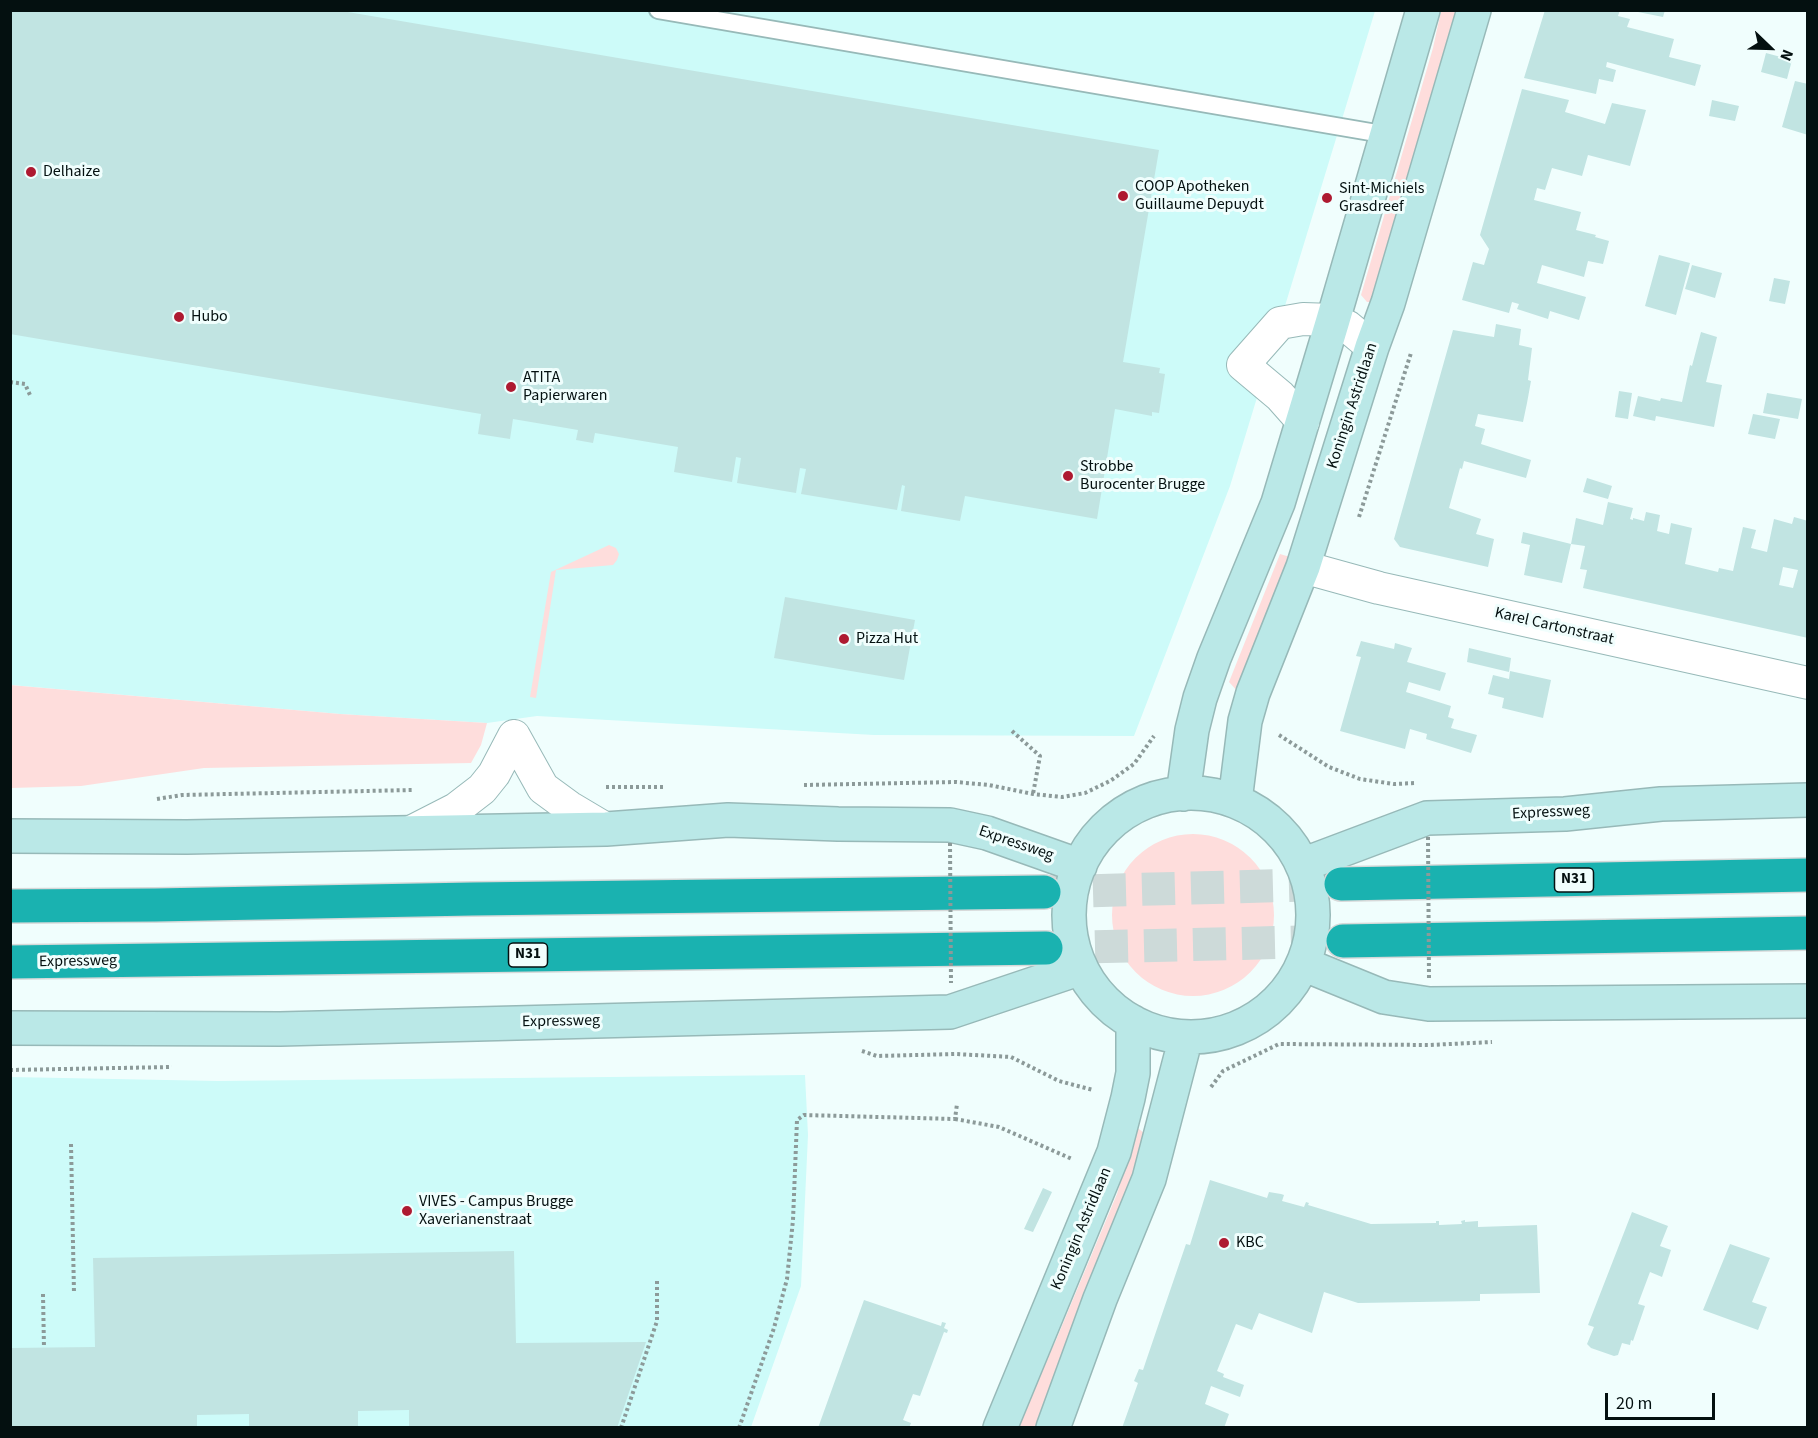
<!DOCTYPE html>
<html>
<head>
<meta charset="utf-8">
<style>
  body { margin:0 }
  #map { position:relative; width:1818px; height:1438px; overflow:hidden; background:#f0fefd; font-family:"Source Sans 3",sans-serif }
  canvas { display:block }
  .frame { position:absolute; inset:0; border:12px solid #041010; pointer-events:none }
  .north { position:absolute; left:1740px; top:18px; width:60px; height:60px; -webkit-text-stroke:4px #f0fefd; paint-order:stroke; rotate:113deg; font-size:16px; font-weight:700; line-height:24px; text-align:center; color:#041010 }
  .north::after { content:''; display:block; margin:auto; width:21px; height:27px; background:#041010; clip-path:polygon(50% 0,100% 100%,50% 72%,0 100%) }
  .scale { position:absolute; left:1605px; top:1393px; width:110px; height:27px; box-sizing:border-box; border:3px solid #041010; border-top:0; padding-left:8px; font-size:18px; line-height:21px; white-space:nowrap; color:#041010; -webkit-text-stroke:4px #f0fefd; paint-order:stroke }
</style>
</head>
<body>
<div id="map">
<canvas width="1818" height="1438"></canvas>
<div class="frame"></div>
<div class="north">N</div>
<div class="scale">20 m</div>
</div>
<script>
const context = document.querySelector('canvas').getContext('2d');
context.lineJoin = 'round';
function paint(path, color) { context.fillStyle = color; context.fill(path, 'evenodd'); }
const shape = rows => new Path2D(rows.map(r => 'M' + r).join(''));
function trace(path, color, width, dash) { context.strokeStyle = color; context.lineWidth = width; context.lineCap = dash ? 'butt' : 'round'; context.setLineDash(dash || []); context.stroke(path); }
function label(font, color, halo, rows, align = 'center') {
  context.font = font + ' "Source Sans 3",sans-serif'; context.lineWidth = 6; context.setLineDash([]); context.textBaseline = 'middle'; context.strokeStyle = halo; context.fillStyle = color; for (const [text, x, y, turn = 0] of rows) {
    context.save(); context.translate(x, y); context.rotate((+turn || 0) * Math.PI / 180); context.textAlign = isNaN(turn) ? turn : align; if (halo) context.strokeText(text, 0, 0); context.fillText(text, 0, 0); context.restore();
  }
}
paint(shape([
  [10,11,1375,11,1230,486,1134,736,874,735,537,716,487,723,340,714,11,685],
  [805,1075,808,1135,801,1286,751,1427,11,1428,11,1077,218,1081]
]), '#cdfbf9');
paint(shape([
  [1441,11,1463,11,1374,302,1367,302,1361,295,1433,48],
  [609,545,616,548,619,554,617,560,613,565,556,570,536,698,530,697,551,572],
  [1280,554,1290,557,1239,693,1229,682],
  [10,685,340,714,487,723,481,745,471,763,204,768,81,786,11,788],
  '1112 915a81 81 0 1 1 162 0a81 81 0 1 1-162 0Z',
  [1135,1126,1148,1136,1041,1427,1018,1428,1031,1392,1056,1340,1117,1194,1128,1157]
]), '#fedddc');
paint(shape([
  [10,10,336,10,1159,150,1123,362,1160,368,1159,373,1165,374,1159,413,1152,412,1152,416,1115,409,1097,519,965,496,960,521,901,511,905,486,902,485,897,510,801,494,806,469,800,468,796,493,737,483,741,458,736,457,732,482,674,472,678,447,595,433,593,443,576,440,578,430,513,419,510,439,478,434,481,414,10,334],
  [1545,10,1620,10,1618,16,1630,19,1627,27,1674,39,1669,57,1701,65,1695,86,1607,62,1606,67,1616,70,1613,82,1599,79,1596,94,1524,78],
  [1646,10,1665,10,1663,17,1633,11],
  [1766,53,1792,60,1787,79,1761,72],
  [1795,81,1808,84,1808,135,1782,127],
  [1522,89,1569,100,1565,112,1605,124,1612,103,1646,110,1630,166,1588,155,1582,176,1552,168,1545,190,1537,188,1534,200,1581,212,1576,230,1596,235,1595,237,1609,241,1603,264,1588,261,1584,277,1542,265,1537,283,1586,297,1579,320,1550,311,1548,319,1517,309,1519,304,1512,302,1509,313,1462,300,1473,262,1484,265,1489,249,1480,235],
  [1712,100,1739,106,1735,121,1709,116],
  [1659,255,1690,263,1676,315,1645,306],
  [1692,265,1722,273,1715,298,1685,289],
  [1774,278,1790,281,1785,304,1769,301],
  [1496,324,1521,329,1519,345,1532,348,1528,380,1531,381,1527,403,1523,422,1478,414,1475,426,1485,429,1481,444,1531,460,1526,478,1464,461,1462,469,1460,468,1449,508,1481,519,1476,534,1494,539,1488,567,1400,547,1394,539,1453,330,1494,337],
  [1701,332,1717,337,1706,382,1722,385,1714,427,1656,416,1655,421,1633,416,1638,396,1660,401,1661,398,1682,402,1690,365,1692,366],
  [1619,391,1632,393,1628,419,1615,417],
  [1767,393,1802,399,1798,419,1763,413],
  [1753,414,1780,419,1775,439,1748,434],
  [1587,478,1612,486,1608,499,1583,492],
  [1608,502,1633,508,1630,519,1633,520,1633,518,1644,521,1646,512,1660,515,1657,531,1669,534,1671,523,1692,528,1685,564,1718,572,1719,568,1733,571,1743,527,1756,530,1751,548,1767,552,1774,519,1792,524,1794,517,1808,521,1808,638,1583,588,1587,570,1580,569,1585,546,1571,544,1562,583,1524,575,1530,545,1521,543,1523,532,1571,544,1576,518,1603,525],
  [1783,567,1798,570,1793,588,1779,585],
  [785,597,915,620,904,680,774,658],
  [1361,641,1394,649,1395,643,1412,648,1407,662,1446,673,1440,691,1409,682,1406,692,1451,706,1448,717,1454,719,1451,728,1477,735,1471,753,1426,739,1427,734,1410,729,1405,749,1340,731,1361,657,1356,656],
  [1469,648,1511,658,1509,672,1467,662],
  [1510,671,1551,680,1543,718,1502,708,1504,698,1488,694,1493,675,1509,679],
  [1210,1180,1267,1198,1269,1192,1281,1194,1284,1195,1282,1201,1304,1207,1306,1202,1309,1203,1308,1205,1371,1224,1436,1223,1436,1221,1439,1221,1439,1225,1462,1224,1461,1221,1465,1220,1465,1222,1478,1221,1478,1227,1537,1225,1540,1293,1480,1294,1480,1301,1358,1303,1324,1292,1312,1333,1259,1313,1252,1330,1236,1324,1217,1371,1224,1374,1223,1377,1244,1385,1240,1397,1211,1386,1205,1404,1229,1414,1224,1428,1122,1428,1138,1383,1134,1381,1139,1369,1143,1370,1146,1361,1186,1244,1190,1245],
  [1043,1188,1052,1192,1033,1232,1024,1229],
  [1632,1212,1668,1226,1660,1246,1671,1250,1662,1277,1650,1272,1638,1304,1645,1306,1633,1341,1631,1340,1630,1345,1622,1343,1618,1355,1614,1356,1591,1348,1587,1344,1594,1327,1588,1325],
  [1730,1244,1770,1258,1752,1302,1767,1307,1758,1330,1703,1310],
  [514,1251,516,1343,646,1342,617,1428,409,1428,409,1410,358,1411,358,1428,249,1428,249,1414,197,1415,197,1428,10,1428,10,1348,95,1347,93,1258],
  [864,1300,941,1326,942,1322,946,1323,944,1328,948,1330,947,1333,944,1332,920,1396,913,1394,903,1420,911,1423,909,1428,818,1428]
]), '#c1e4e2');
trace(shape([
  [1044,892,1341,884],
  [1046,948,1343,941]
]), '#cddad9', 33, [33, 16]);
const lane = shape([
  [658,10,1388,135]
]);
const street = shape([
  [1303,422,1280,396,1243,365,1280,323,1303,319,1333,320,1348,327,1372,347],
  [1303,567,1379,588,1808,683],
  [514,736,543,788,569,807,606,829],
  [411,832,456,809,482,789,494,774,514,736]
]);
const secondary = shape([
  '1069 915a122 122 0 1 1 244 0a122 122 0 1 1-244 0Z',
  [1183,794,1192,730,1200,698,1214,658,1278,503,1333,320,1423,10],
  [1235,801,1245,721,1253,693,1303,567,1372,347,1388,303,1474,10],
  [10,836,187,837,606,829,728,820,838,824,950,825,987,833,1080,866],
  [1302,865,1427,818,1565,814,1661,804,1808,800],
  [1303,964,1384,997,1429,1004,1808,1001],
  [10,1028,280,1029,950,1012,1081,968],
  [1000,1428,1114,1152,1128,1098,1133,1073,1133,1022],
  [1053,1428,1100,1299,1149,1179,1186,1037]
]);
const highway = shape([
  [1341,884,1808,875],
  [10,906,155,905,472,899,1044,892],
  [1343,941,1808,933],
  [10,962,1046,948]
]);
trace(lane, '#97b9b8', 20);
trace(street, '#97b9b8', 34);
trace(secondary, '#97b9b8', 36);
trace(highway, '#d7d9d9', 36);
trace(shape([
  [10,382,25,384,30,395],
  [1359,517,1411,353],
  [1012,731,1040,756,1033,794],
  [1279,735,1329,767,1360,779,1394,784,1416,783],
  [804,785,956,782,989,785,1033,794,1062,797,1085,793,1110,781,1134,764,1154,736],
  [606,787,665,787],
  [157,799,182,795,413,790],
  [862,1051,877,1056,956,1054,1011,1057,1059,1081,1093,1090],
  [10,1070,172,1067],
  [1211,1087,1223,1071,1279,1044,1429,1045,1492,1042],
  [955,1119,999,1127,1072,1159],
  [71,1144,74,1293],
  [43,1294,44,1348],
  [621,1428,657,1321,657,1279],
  [739,1428,774,1328,787,1279,793,1220,797,1120,804,1115,955,1119,957,1104]
]), '#8c9a99', 4, [3, 3]);
trace(lane, '#fff', 16);
trace(street, '#fff', 32);
trace(secondary, '#bae8e7', 33);
trace(highway, '#1ab2b0', 33);
trace(shape([
  [1428,837,1429,978],
  [950,843,951,983]
]), '#8c9a99', 4, [3, 3]);
for (const [x, y, r, color] of [
  [31,172,6,"#ae1a31"],
  [1123,196,6,"#ae1a31"],
  [1327,198,6,"#ae1a31"],
  [179,317,6,"#ae1a31"],
  [511,387,6,"#ae1a31"],
  [1068,476,6,"#ae1a31"],
  [844,639,6,"#ae1a31"],
  [407,1211,6,"#ae1a31"],
  [1224,1243,6,"#ae1a31"]
]) { const dot = new Path2D(); dot.arc(x, y, r, 0, 2 * Math.PI); context.fillStyle = color; context.fill(dot); trace(dot, '#f0fefd', 2); }
for (const [x, y, w] of [
  [1574,880,39],
  [528,955,39]
]) { const box = new Path2D(); box.roundRect(x - w / 2, y - 12, w, 24, 4.5); context.fillStyle = '#f0fefd'; context.fill(box); trace(box, '#041010', 1.5); }
label('bold 15px', '#041010', null, [
  ["N31",1574,880],
  ["N31",528,955]
]);
label('16px', '#041010', '#f0fefd', [
  ["Delhaize",43,172],
  ["COOP Apotheken",1135,187],
  ["Guillaume Depuydt",1135,205],
  ["Sint-Michiels",1339,189],
  ["Grasdreef",1339,207],
  ["Hubo",191,317],
  ["ATITA",523,378],
  ["Papierwaren",523,396],
  ["Strobbe",1080,467],
  ["Burocenter Brugge",1080,485],
  ["Pizza Hut",856,639],
  ["VIVES - Campus Brugge",419,1202],
  ["Xaverianenstraat",419,1220],
  ["KBC",1236,1243]
], 'left');
label('16px', '#041010', '#f0fefd', [
  ["Koningin Astridlaan",1353,406,-72],
  ["Karel Cartonstraat",1554,627,13],
  ["Expressweg",1551,813,-3],
  ["Expressweg",1016,844,19],
  ["Expressweg",78,962,-1],
  ["Expressweg",561,1022,-1],
  ["Koningin Astridlaan",1082,1229,-67]
]);
</script>
</body>
</html>
